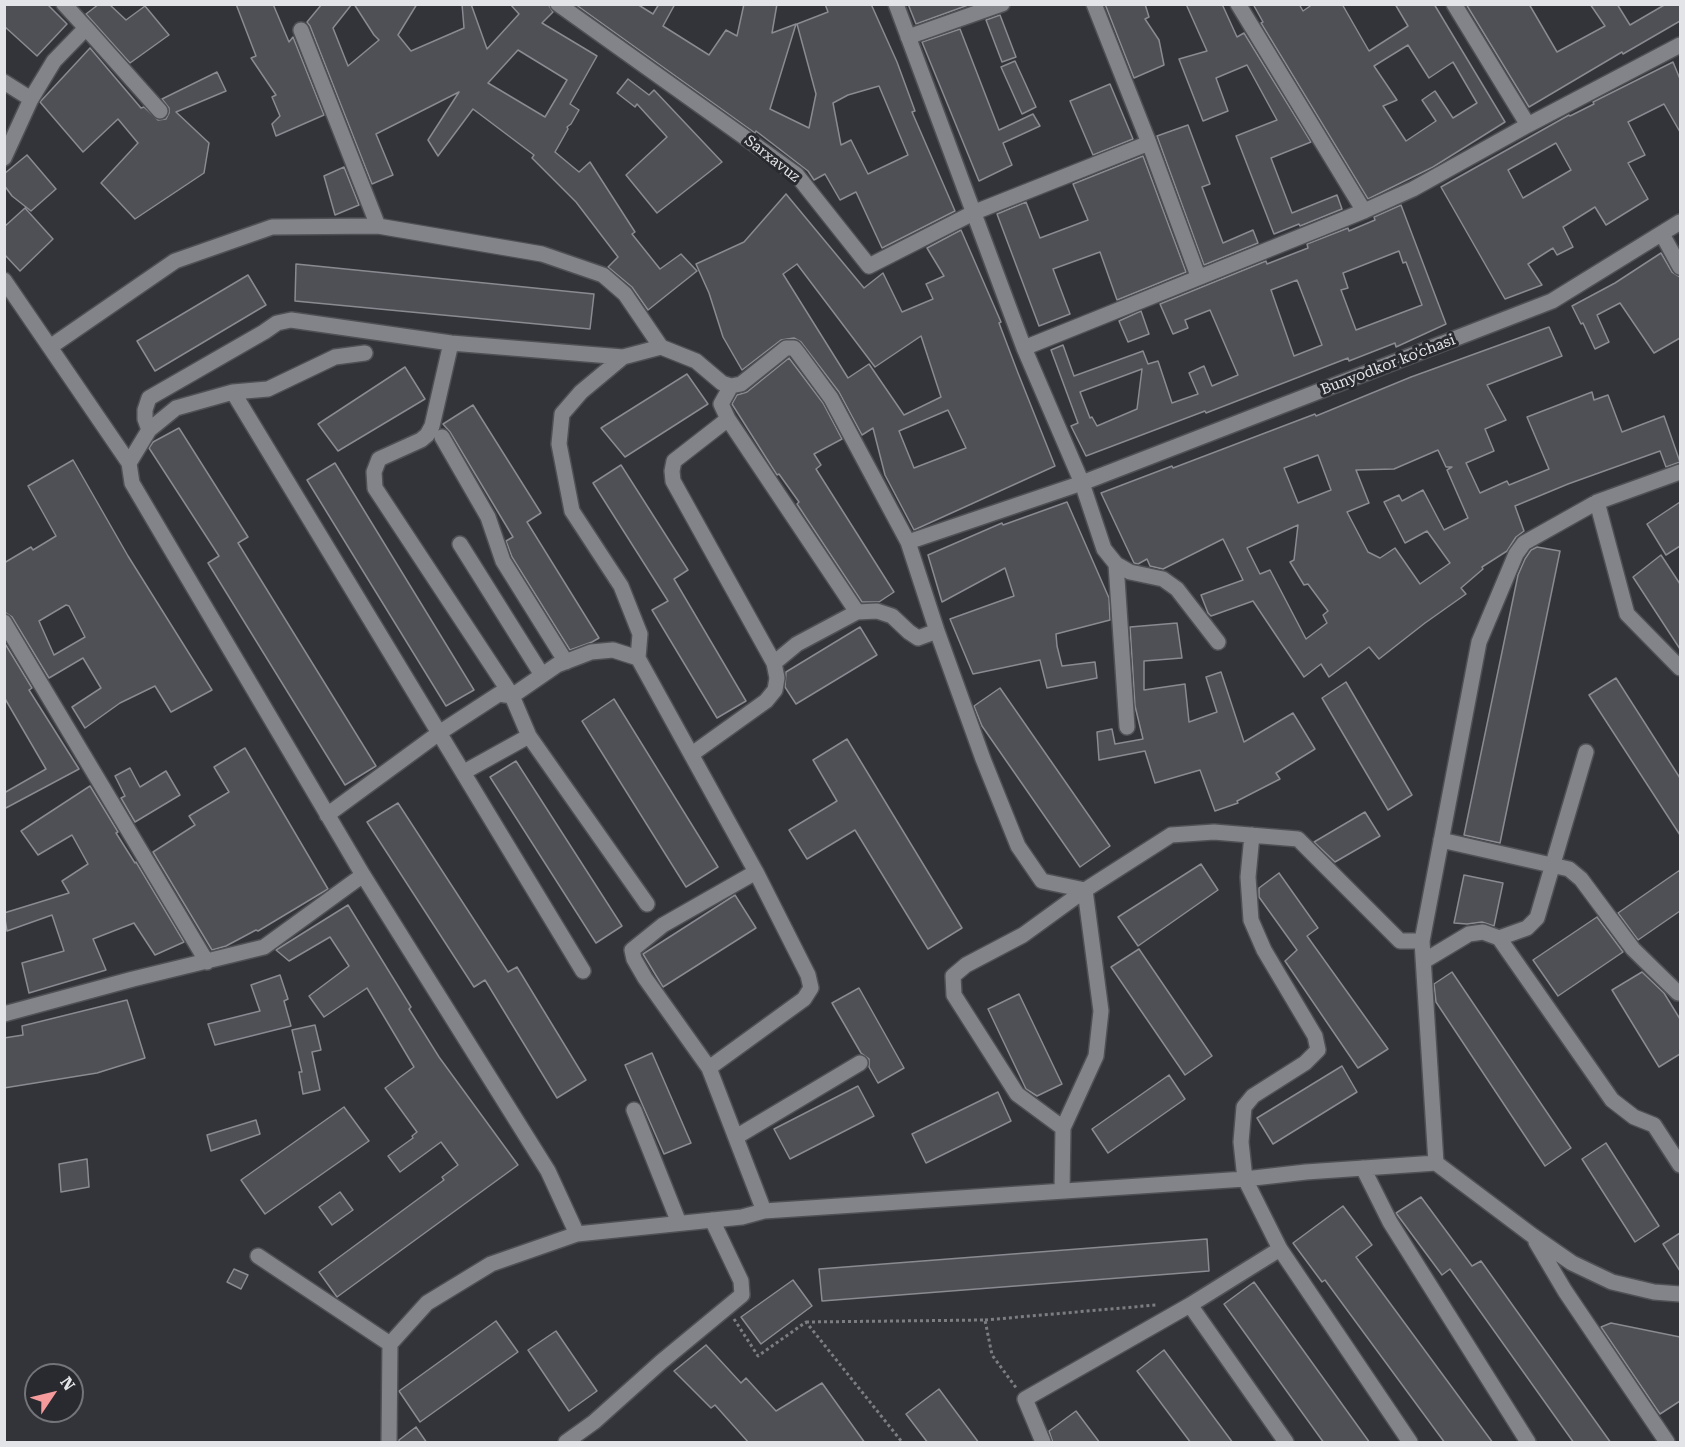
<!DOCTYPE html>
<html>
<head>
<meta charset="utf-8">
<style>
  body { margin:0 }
  #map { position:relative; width:1685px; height:1447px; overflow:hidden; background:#333439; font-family:"Roboto Serif",serif }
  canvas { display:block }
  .frame { position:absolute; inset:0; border:6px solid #e3e4e7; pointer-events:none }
  .north { position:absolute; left:24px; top:1363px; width:60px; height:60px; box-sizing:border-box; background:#292a2f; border:2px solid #737479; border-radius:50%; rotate:55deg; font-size:16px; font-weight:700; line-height:24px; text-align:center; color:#e3e4e7 }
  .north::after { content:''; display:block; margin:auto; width:21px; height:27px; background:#f59b9b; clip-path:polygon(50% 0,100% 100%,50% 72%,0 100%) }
</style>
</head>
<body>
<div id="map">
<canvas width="1685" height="1447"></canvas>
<div class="frame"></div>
<div class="north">N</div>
</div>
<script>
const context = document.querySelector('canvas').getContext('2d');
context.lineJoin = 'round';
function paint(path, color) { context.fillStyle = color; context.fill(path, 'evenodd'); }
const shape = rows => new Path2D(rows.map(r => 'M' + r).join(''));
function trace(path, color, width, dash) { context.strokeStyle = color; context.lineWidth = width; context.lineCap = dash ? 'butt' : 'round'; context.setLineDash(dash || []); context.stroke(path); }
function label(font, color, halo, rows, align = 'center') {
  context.font = font + ' "Roboto Serif",serif'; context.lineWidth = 6; context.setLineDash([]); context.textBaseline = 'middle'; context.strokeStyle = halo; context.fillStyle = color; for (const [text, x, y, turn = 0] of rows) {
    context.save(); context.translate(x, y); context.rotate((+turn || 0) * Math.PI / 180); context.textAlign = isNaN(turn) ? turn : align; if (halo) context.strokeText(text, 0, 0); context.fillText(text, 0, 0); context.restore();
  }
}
const building = shape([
  [4,4,47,4,67,24,37,56,4,26,4,4],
  [99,4,109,4,126,20,145,6,169,35,130,63,86,14,99,4],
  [236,4,273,4,289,42,293,37,324,115,276,136,272,124,280,116,272,97,276,95,251,58,256,56,236,4],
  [322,4,352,4,333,28,348,66,379,40,374,35,354,4,417,4,398,35,411,51,464,28,462,4,471,4,487,49,519,14,510,4,548,4,553,12,542,23,597,56,570,104,579,110,571,124,567,127,568,129,555,152,579,172,590,162,635,232,632,234,660,269,681,254,697,271,648,310,632,287,608,267,618,257,576,202,532,158,534,155,473,109,438,156,428,140,459,92,376,134,393,175,372,184,310,26,307,22,322,4],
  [518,50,567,80,545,117,488,83,518,50],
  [575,4,637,4,653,14,659,4,675,4,663,26,709,55,726,30,737,36,744,4,777,4,772,33,796,24,770,109,809,128,816,94,797,24,828,12,825,4,871,4,897,62,915,111,912,112,955,211,882,248,856,192,840,200,825,174,814,180,808,171,756,131,755,133,575,4],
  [879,86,908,155,868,174,851,140,841,145,833,103,848,95,879,86],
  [908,4,971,4,916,24,908,4],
  [1105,4,1145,4,1149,17,1145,19,1159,40,1164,65,1134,78,1105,4],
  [1186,4,1222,4,1237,37,1244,33,1311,142,1271,158,1292,213,1337,195,1342,209,1300,226,1299,224,1274,234,1236,136,1277,120,1247,65,1216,78,1228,111,1203,121,1179,59,1207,51,1186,4],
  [1253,4,1299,4,1303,11,1313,4,1342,4,1369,51,1408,26,1395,4,1434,4,1505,122,1433,167,1368,199,1261,23,1263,22,1253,4],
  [1408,45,1429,78,1453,62,1477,103,1453,118,1435,91,1422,100,1436,121,1406,141,1383,106,1397,100,1374,66,1408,45],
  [1466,4,1529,4,1557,52,1605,26,1590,4,1617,4,1630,25,1666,4,1680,4,1680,21,1623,54,1622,52,1529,107,1466,4],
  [1000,15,1016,57,1002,62,986,20,1000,15],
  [960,29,999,130,1033,114,1040,126,1003,143,1012,165,979,181,922,42,960,29],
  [90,48,141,108,144,107,158,120,166,119,169,113,169,108,162,99,217,72,226,91,176,112,209,143,204,173,135,219,101,183,138,143,118,119,83,152,40,102,90,48],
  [1015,61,1036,107,1022,114,1001,67,1015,61],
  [1673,62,1680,79,1680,132,1664,104,1628,122,1645,155,1628,163,1648,199,1606,225,1595,207,1563,227,1573,247,1557,255,1553,248,1528,264,1542,285,1505,299,1441,187,1569,115,1570,116,1594,104,1593,102,1673,62],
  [1556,143,1571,170,1523,198,1508,170,1556,143],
  [628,79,649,95,654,90,722,162,657,213,626,175,667,137,637,104,635,107,617,93,628,79],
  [1110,84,1133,139,1093,155,1070,101,1110,84],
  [1188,125,1210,184,1202,187,1223,243,1253,230,1258,243,1204,265,1157,136,1188,125],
  [27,155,56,189,31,211,12,196,4,185,4,174,27,155],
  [1143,156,1186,272,1117,300,1100,252,1053,269,1070,314,1039,326,997,214,1026,202,1040,238,1088,220,1073,184,1143,156],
  [344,167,359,205,335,215,324,176,344,167],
  [786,194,864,288,883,273,902,312,933,299,926,284,944,276,927,248,961,230,1001,322,999,323,1018,373,1055,466,914,530,885,475,873,428,862,435,839,392,801,342,794,338,781,340,742,370,723,337,709,293,696,264,744,242,786,194],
  [797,264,875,367,921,336,941,397,904,415,869,364,848,378,783,274,797,264],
  [948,410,966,448,914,468,899,431,948,410],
  [1401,205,1446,324,1396,347,1395,343,1349,361,1348,358,1206,413,1205,411,1086,456,1071,426,1078,423,1051,350,1063,345,1074,376,1143,351,1148,364,1158,361,1172,403,1198,394,1189,373,1204,366,1212,386,1238,375,1210,310,1185,320,1188,328,1173,334,1160,304,1266,261,1267,264,1308,248,1307,244,1348,228,1349,231,1375,220,1374,217,1401,205],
  [1399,251,1403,263,1406,262,1422,305,1356,330,1341,290,1348,288,1343,273,1399,251],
  [1297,280,1322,345,1294,356,1271,290,1297,280],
  [1142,369,1137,409,1097,426,1092,417,1090,418,1080,392,1142,369],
  [25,208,53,239,20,271,4,254,4,227,25,208],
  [1661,253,1672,272,1680,277,1680,338,1654,353,1620,303,1597,315,1609,342,1595,349,1583,323,1581,324,1572,306,1615,283,1661,253],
  [296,264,594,294,590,329,295,301,296,264],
  [248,275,266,305,155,371,137,341,248,275],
  [1141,311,1149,334,1128,342,1119,321,1141,311],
  [1549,327,1562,356,1487,385,1506,420,1485,429,1494,451,1466,463,1480,493,1507,481,1509,485,1549,469,1527,417,1592,392,1594,400,1608,395,1622,432,1664,416,1680,462,1666,467,1660,451,1568,484,1515,506,1524,531,1516,537,1507,551,1482,567,1483,569,1461,588,1466,594,1425,623,1379,659,1369,647,1329,677,1321,664,1304,677,1253,601,1211,616,1208,613,1201,595,1243,580,1223,539,1163,569,1150,566,1147,559,1138,564,1134,563,1101,493,1172,466,1173,468,1315,414,1316,416,1411,377,1549,327],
  [1438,450,1446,467,1452,467,1447,470,1468,518,1444,530,1423,490,1402,501,1399,495,1384,502,1405,543,1427,531,1450,563,1420,584,1395,548,1380,558,1368,552,1347,512,1369,503,1356,470,1394,469,1438,450],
  [1318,455,1331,490,1298,503,1284,468,1318,455],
  [1298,525,1294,560,1290,562,1304,585,1308,584,1328,611,1323,615,1327,623,1306,639,1270,570,1260,574,1247,548,1298,525],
  [789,358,823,403,842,439,814,454,821,465,816,469,894,592,879,602,862,602,797,504,799,502,779,474,777,475,732,404,737,395,747,392,789,358],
  [405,367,425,399,338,451,318,424,405,367],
  [687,374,708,404,625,457,601,428,687,374],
  [473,405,541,513,527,522,599,638,592,642,570,650,512,557,506,541,513,537,450,432,443,424,473,405],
  [179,428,248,537,238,543,376,766,345,785,208,563,219,556,149,448,153,442,179,428],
  [73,460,128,556,212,690,171,712,155,686,120,703,85,728,72,707,101,688,83,658,49,678,12,617,4,612,4,563,31,547,33,550,56,536,28,486,73,460],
  [66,605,69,606,85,637,54,655,39,621,66,605],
  [335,463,474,690,446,706,307,480,335,463],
  [621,465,688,570,674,579,746,701,717,718,652,610,668,601,593,483,621,465],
  [1067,502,1109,598,1110,620,1056,634,1057,646,1062,666,1095,662,1097,678,1047,688,1040,660,973,674,950,619,1014,596,1005,568,942,602,928,555,1002,523,1003,525,1067,502],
  [1680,502,1680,546,1666,555,1647,524,1680,502],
  [1537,547,1560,551,1500,843,1464,835,1518,575,1525,559,1531,550,1537,547],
  [1661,555,1680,584,1680,649,1633,577,1661,555],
  [1177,623,1182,658,1144,661,1144,690,1185,684,1189,722,1217,712,1206,677,1221,672,1244,742,1293,713,1315,749,1276,773,1280,779,1237,801,1238,803,1215,811,1200,770,1155,783,1145,751,1099,760,1097,732,1112,729,1115,744,1143,739,1135,706,1130,627,1177,623],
  [860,627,877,655,796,704,785,687,786,672,860,627],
  [4,642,32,688,29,690,79,769,4,809,4,793,46,769,4,697,4,642],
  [1616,678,1680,778,1680,835,1589,695,1616,678],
  [1346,682,1412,795,1388,810,1322,698,1346,682],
  [1000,688,1110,846,1080,867,982,726,974,706,1000,688],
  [614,699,718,867,686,887,582,721,614,699],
  [847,739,962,928,928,949,855,830,807,859,789,830,837,801,813,760,847,739],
  [245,748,328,889,258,931,256,930,226,946,212,950,153,852,195,825,189,816,229,792,214,767,245,748],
  [516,761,622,926,596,943,490,777,516,761],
  [130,768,140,787,166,771,180,795,135,822,121,798,125,796,115,776,130,768],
  [90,786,118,832,116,833,135,863,136,862,184,942,155,955,134,923,93,939,106,970,29,993,22,963,64,951,52,915,7,931,4,913,69,893,62,881,88,864,72,835,38,855,21,831,90,786],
  [398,803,508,972,517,967,586,1080,557,1098,485,980,474,987,367,822,398,803],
  [1365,812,1380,836,1335,862,1314,842,1365,812],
  [1201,864,1218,890,1138,946,1118,917,1201,864],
  [1680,870,1680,911,1638,940,1618,913,1680,870],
  [1279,873,1318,928,1307,936,1388,1049,1358,1068,1285,961,1297,950,1259,897,1259,888,1279,873],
  [1464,875,1503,883,1494,926,1482,922,1467,924,1454,923,1464,875],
  [735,895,756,928,663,987,643,954,735,895],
  [348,905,411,1007,409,1009,439,1057,518,1165,337,1297,319,1272,444,1180,442,1177,458,1165,441,1142,400,1172,388,1156,413,1138,412,1136,417,1132,385,1088,414,1067,367,988,324,1017,309,996,349,966,330,937,289,961,276,950,348,905],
  [1597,917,1623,952,1558,996,1533,960,1597,917],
  [1139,949,1212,1056,1185,1075,1111,967,1139,949],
  [1452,972,1571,1148,1545,1166,1436,1002,1434,984,1452,972],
  [1642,972,1664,993,1680,1019,1680,1054,1659,1067,1612,990,1642,972],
  [280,975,288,999,284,1001,291,1026,215,1045,208,1024,260,1011,251,985,280,975],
  [859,988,904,1068,878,1083,869,1067,869,1059,861,1053,832,1003,859,988],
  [1019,994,1062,1084,1037,1096,1026,1089,988,1009,1019,994],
  [127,1000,145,1058,97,1073,4,1088,4,1038,23,1035,22,1026,127,1000],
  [315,1025,321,1050,312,1052,320,1090,303,1094,299,1072,302,1072,292,1030,315,1025],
  [652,1053,691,1143,664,1154,625,1065,652,1053],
  [1342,1066,1357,1092,1273,1144,1257,1118,1342,1066],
  [1169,1075,1185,1099,1108,1153,1092,1129,1169,1075],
  [858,1086,874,1116,790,1159,774,1129,858,1086],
  [998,1092,1011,1121,926,1163,912,1134,998,1092],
  [344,1107,369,1141,265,1214,241,1180,344,1107],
  [256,1120,260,1134,211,1151,207,1135,256,1120],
  [1606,1143,1659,1226,1635,1242,1582,1159,1606,1143],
  [87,1159,89,1187,61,1192,59,1164,87,1159],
  [340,1192,353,1210,332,1225,319,1207,340,1192],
  [1421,1197,1472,1266,1481,1261,1611,1443,1574,1443,1450,1269,1442,1275,1396,1213,1421,1197],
  [1343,1206,1372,1245,1356,1257,1493,1443,1445,1443,1325,1280,1322,1282,1293,1243,1343,1206],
  [1680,1233,1680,1271,1663,1244,1680,1233],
  [1207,1239,1209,1271,822,1301,819,1269,1207,1239],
  [234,1269,248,1275,241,1289,227,1282,234,1269],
  [793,1280,812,1306,761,1344,741,1317,793,1280],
  [1254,1282,1370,1443,1324,1443,1224,1304,1254,1282],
  [496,1321,518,1352,420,1422,399,1391,496,1321],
  [1611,1323,1680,1337,1680,1401,1660,1414,1601,1327,1611,1323],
  [556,1331,597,1391,569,1411,528,1350,556,1331],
  [706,1345,741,1383,746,1378,776,1411,822,1383,865,1443,749,1443,715,1405,711,1408,674,1371,706,1345],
  [1164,1350,1233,1443,1191,1443,1137,1371,1164,1350],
  [939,1389,979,1443,928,1443,906,1414,939,1389],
  [1076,1411,1100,1443,1053,1443,1049,1431,1076,1411],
  [416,1427,427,1443,399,1443,399,1440,416,1427]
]);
paint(building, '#4f5056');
trace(building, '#8a8b92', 1.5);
const minor = shape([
  [64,4,86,28],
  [558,4,796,174,869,266,975,212,1149,143],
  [896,4,1024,348,1082,483,1104,549,1116,564,1130,572,1163,579,1177,589,1218,642],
  [1094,4,1149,143,1198,276],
  [1238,4,1364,211],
  [1454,4,1528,125,1680,45],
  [301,30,378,226],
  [908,37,1002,4],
  [4,82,31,99],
  [4,158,31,99,54,61,86,28,160,111],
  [1662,234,1680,267],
  [4,280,129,463,132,483,363,875,548,1171,577,1234],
  [451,343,432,426,427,435,421,440,379,459,374,472,375,488,512,696,529,736,647,904],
  [50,347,175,261,272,227,378,226,542,254,603,275,625,294,661,347],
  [1024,348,1364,211,1413,189,1528,125],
  [623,357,661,347,696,361,722,383,731,386,741,384,786,348,794,348,798,353,831,398,908,542,937,631,983,759,1018,846,1042,881,1085,890,1171,835,1214,832,1298,839,1400,941,1422,941],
  [731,386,721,404,728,419,857,612],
  [233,392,583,971],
  [728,419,674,461,672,471,673,481,774,663],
  [149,430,145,419,145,410,149,398,264,332,277,323,291,320,451,343,623,357,581,392,562,414,559,444,572,511,621,586,640,634,638,658,756,872,808,975,811,988,804,999,709,1068,645,978,634,959,632,950,663,925,756,872],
  [442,437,488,517,503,561,566,662],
  [129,463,149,430,176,408,233,392,268,389,335,357,365,353],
  [1597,502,1627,614,1680,668],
  [908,542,1082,483,1552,301,1680,222],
  [460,544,542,675],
  [1116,564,1127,727],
  [4,622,207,962],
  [692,754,766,701,775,690,777,678,774,663,797,644,857,612,877,611,892,616,909,632,918,638,937,631],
  [464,772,529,736],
  [327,815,439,733,499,694,512,696,557,665,591,652,613,650,638,658],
  [1252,835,1248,877,1251,920,1264,950,1315,1036,1318,1050,1305,1063,1253,1096,1244,1107,1241,1142,1245,1179,1280,1249,1410,1442],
  [1441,840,1569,869,1581,879,1633,949,1678,993],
  [1499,938,1612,1100,1634,1117,1654,1125,1680,1165],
  [1424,961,1469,934,1483,932,1499,938,1527,928,1537,918,1586,752],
  [4,1014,133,979,264,947,363,875],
  [709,1068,764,1211],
  [634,1110,679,1223],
  [736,1137,860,1063],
  [1436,1163,1422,941,1479,642,1516,554,1524,543,1597,502,1680,472],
  [1363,1168,1390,1222,1528,1442],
  [1062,1191,1063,1128,1096,1056,1101,1011,1085,890,1023,935,966,965,953,976,954,995,1017,1094,1063,1128],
  [1536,1242,1565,1291,1667,1442],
  [1280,1249,1190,1305,1286,1442],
  [258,1256,390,1344],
  [389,1442,390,1344,427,1303,491,1264,577,1234,742,1217,764,1211,1245,1179,1306,1172,1436,1163,1533,1236,1572,1263,1612,1282,1654,1292,1680,1294],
  [566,1442,594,1422,661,1362,742,1295,741,1281,712,1220],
  [1043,1442,1025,1399,1190,1305]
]);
trace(minor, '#4f5054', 18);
trace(shape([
  [734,1319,758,1356,806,1322,902,1442],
  [985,1320,1156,1305],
  [806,1322,985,1320,992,1355,1017,1389]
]), '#7c7d81', 3, [3, 3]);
trace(minor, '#82848a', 15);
label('15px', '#e3e4e7', '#292a2f', [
  ["Sarxavuz",772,159,38],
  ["Bunyodkor ko'chasi",1388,365,-21]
]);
</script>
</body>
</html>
